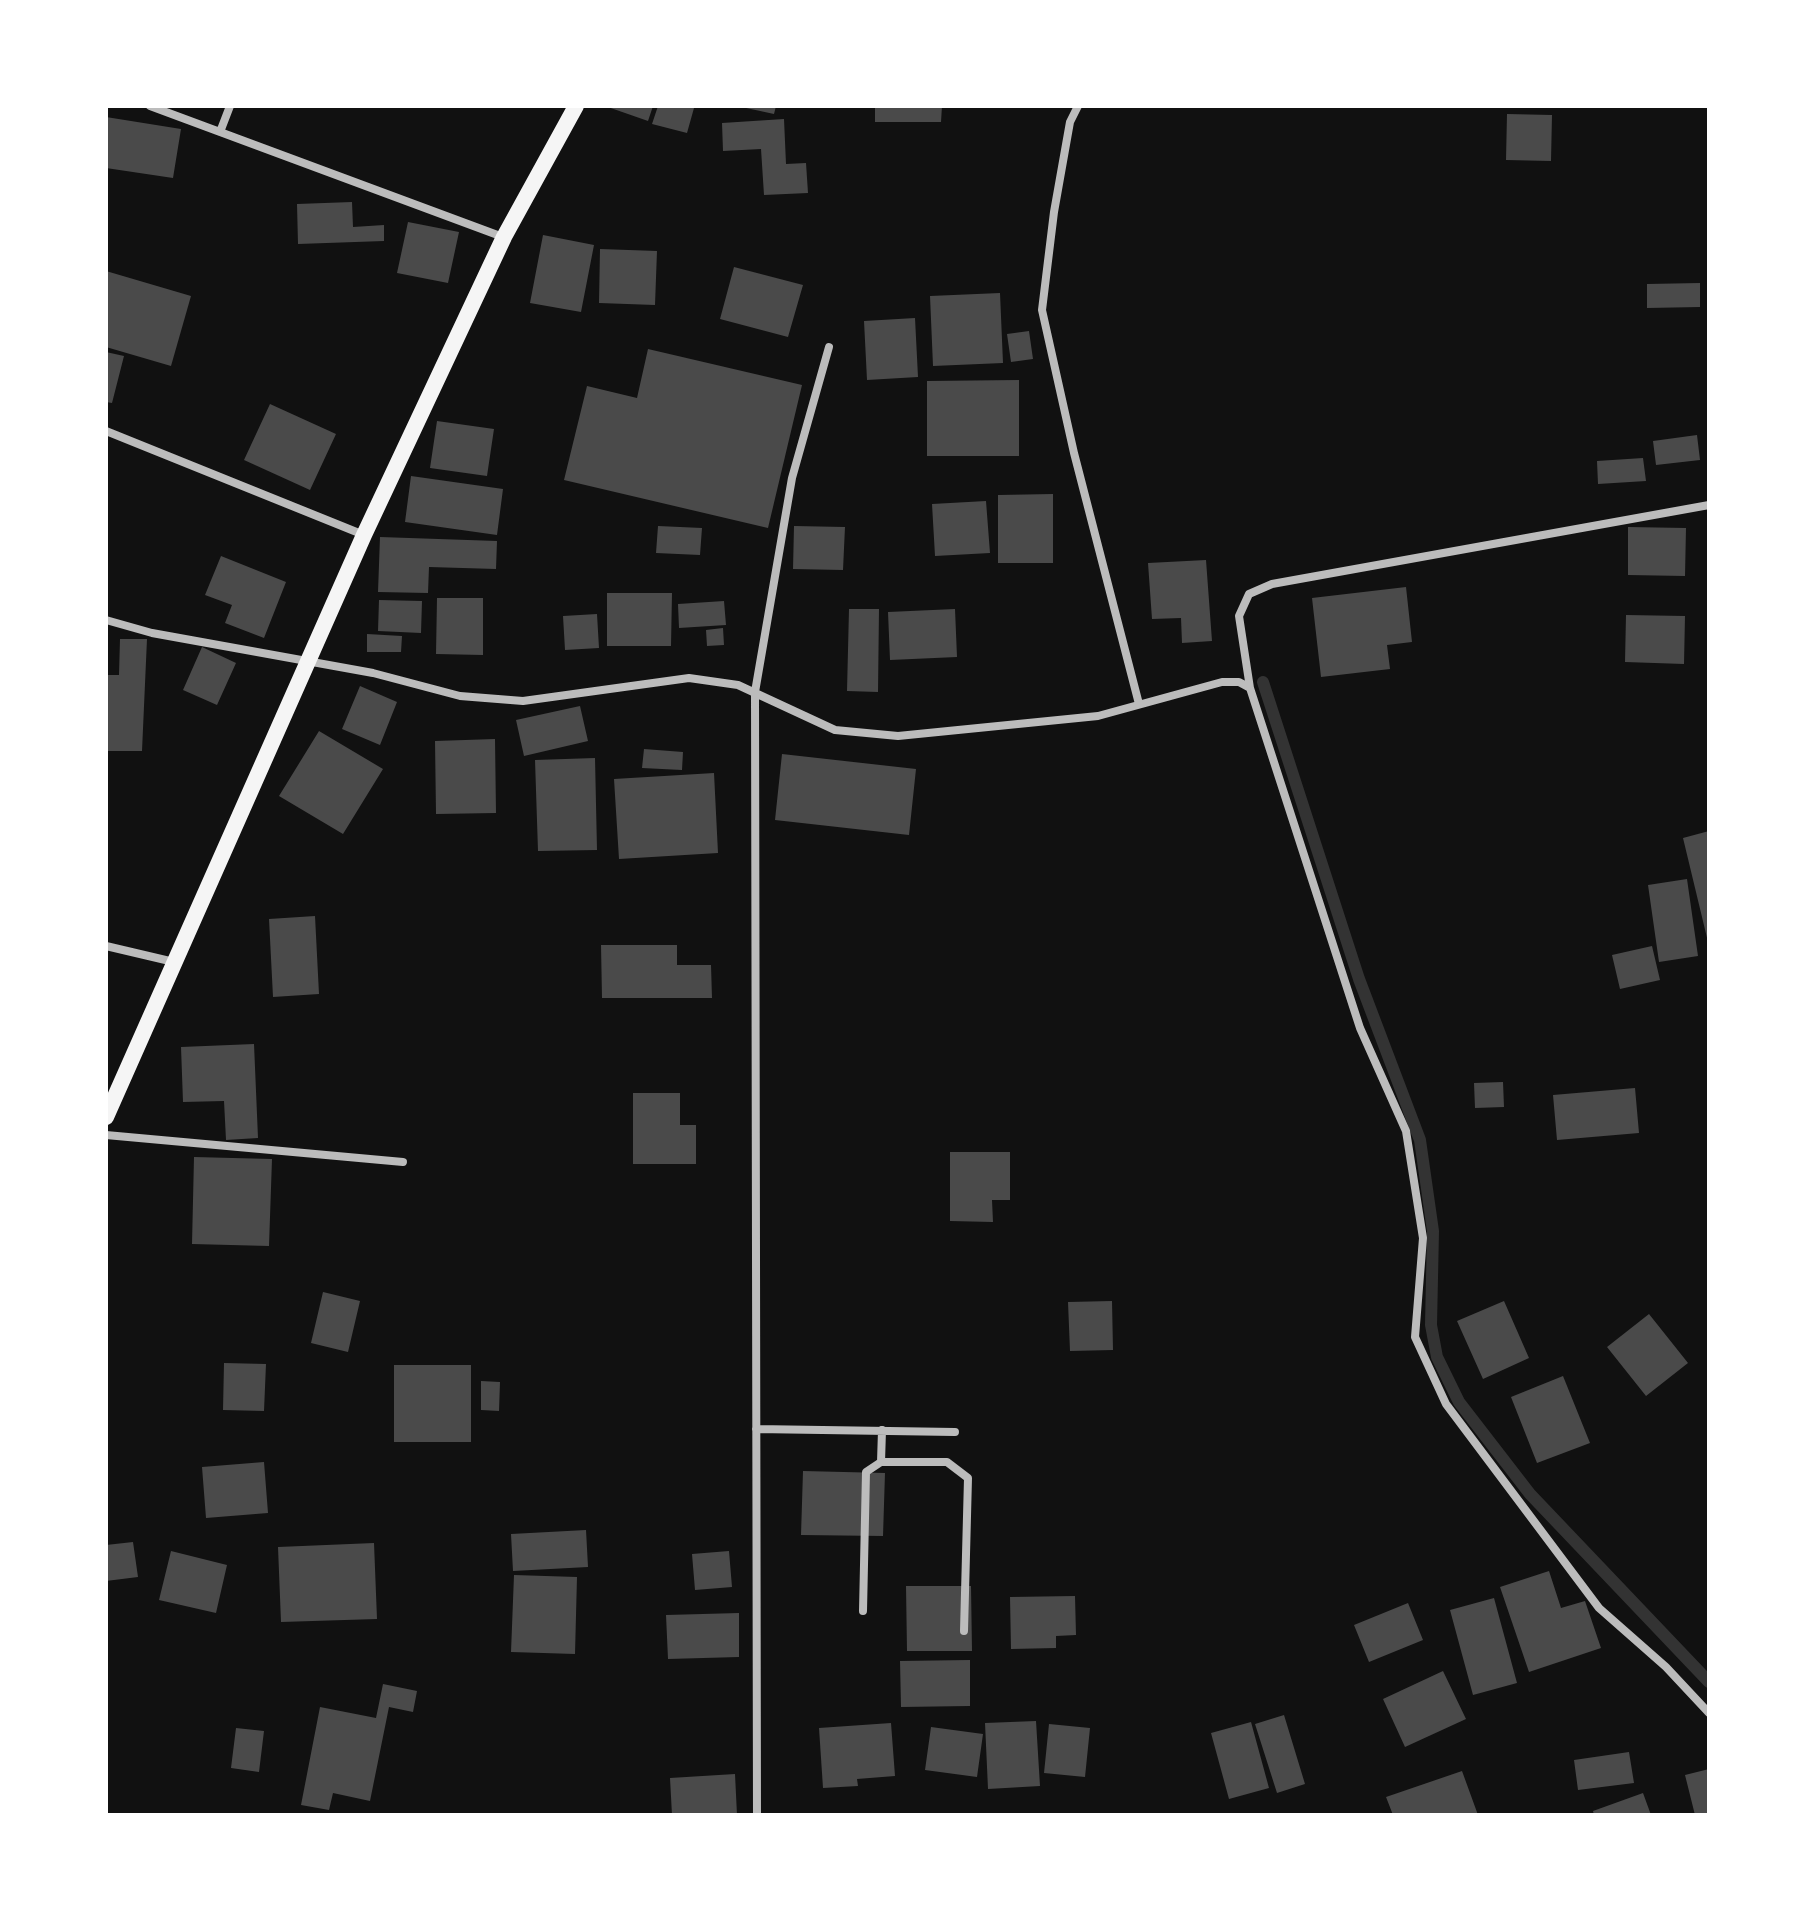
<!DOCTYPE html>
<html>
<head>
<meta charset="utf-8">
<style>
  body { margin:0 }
  #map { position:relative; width:1815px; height:1921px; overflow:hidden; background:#111; font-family:"Alegreya Sans",sans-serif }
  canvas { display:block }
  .frame { position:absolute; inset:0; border:108px solid #fff; pointer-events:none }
</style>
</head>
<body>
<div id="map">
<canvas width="1815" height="1921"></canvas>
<div class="frame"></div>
</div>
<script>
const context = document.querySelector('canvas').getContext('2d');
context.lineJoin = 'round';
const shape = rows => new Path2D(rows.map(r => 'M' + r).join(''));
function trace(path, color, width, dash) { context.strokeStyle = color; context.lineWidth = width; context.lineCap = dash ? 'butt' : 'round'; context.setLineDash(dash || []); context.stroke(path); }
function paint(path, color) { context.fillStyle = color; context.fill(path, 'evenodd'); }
trace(shape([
  [1263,682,1359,979,1420,1140,1433,1231,1431,1325,1437,1357,1459,1402,1530,1494,1709,1682]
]), '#333', 12);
paint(shape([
  [605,106,653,106,648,121],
  [658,106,694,108,687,133,652,124],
  [737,106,776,106,774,114],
  [875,106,942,106,941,122,875,122],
  [1507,114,1552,115,1551,161,1506,160],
  [106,117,181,129,173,178,106,168],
  [784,119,786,164,806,163,808,193,764,195,761,149,723,151,722,123],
  [352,202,353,227,384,225,384,241,298,244,297,204],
  [408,222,459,232,448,283,397,273],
  [543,235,594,245,581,312,530,303],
  [600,249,657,251,655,305,599,303],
  [734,267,803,285,788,337,720,319],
  [106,271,191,296,171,366,106,347],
  [1700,283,1700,307,1647,308,1647,284],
  [1000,293,1003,363,933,366,930,296],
  [915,318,918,377,867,380,864,321],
  [1029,331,1033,359,1011,362,1007,334],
  [648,349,802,385,768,528,564,480,587,386,637,398],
  [106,352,124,356,112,403,106,402],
  [1019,380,1019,456,927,456,927,381],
  [270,404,336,434,310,490,244,460],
  [437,421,494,429,487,476,430,468],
  [1697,435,1700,460,1656,465,1653,441],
  [1643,458,1646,481,1598,484,1597,461],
  [411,476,503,489,497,535,405,522],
  [1053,494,1053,563,998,563,998,495],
  [986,501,990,553,935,556,932,504],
  [658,526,702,528,700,555,656,553],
  [794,526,845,527,843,570,793,569],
  [1628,527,1686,528,1685,576,1628,575],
  [380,537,497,541,496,569,429,567,428,593,378,592],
  [221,556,286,582,264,638,225,623,232,605,205,595],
  [1206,560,1212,641,1182,643,1181,618,1152,619,1148,563],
  [1406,587,1412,642,1387,645,1390,669,1321,677,1312,598],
  [607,593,672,593,671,646,607,646],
  [437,598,483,598,483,655,436,654],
  [379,600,422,601,421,633,378,631],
  [724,601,726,625,679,628,678,604],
  [849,609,879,609,878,692,847,691],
  [955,609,957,657,890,660,888,612],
  [597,614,599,648,565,650,563,616],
  [1626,615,1685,616,1684,664,1625,662],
  [723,628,724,645,707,646,706,630],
  [367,634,402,636,401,652,367,652],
  [120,639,147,639,142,751,106,751,106,675,119,675],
  [202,647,236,663,217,705,183,690],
  [360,686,397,702,380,745,342,729],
  [580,706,588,741,524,756,516,720],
  [319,731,383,769,343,834,279,796],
  [495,739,496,813,436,814,435,741],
  [644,749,683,752,682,770,642,768],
  [782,754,916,769,909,835,775,820],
  [595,758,597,850,538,851,535,760],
  [714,773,718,853,619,859,614,779],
  [1709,831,1709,942,1708,942,1683,838],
  [1687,879,1698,956,1659,962,1648,885],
  [315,916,319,994,273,997,269,919],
  [601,945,677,945,677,965,711,965,712,998,602,998],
  [1652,946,1660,980,1620,989,1612,955],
  [254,1044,258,1138,226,1140,224,1101,183,1102,181,1047],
  [1503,1082,1504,1107,1475,1108,1474,1083],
  [1635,1088,1639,1133,1557,1140,1553,1095],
  [633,1093,680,1093,680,1125,696,1125,696,1164,633,1164],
  [950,1152,1010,1152,1010,1200,992,1200,993,1222,950,1221],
  [194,1157,272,1159,269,1246,192,1244],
  [323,1292,360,1301,348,1352,311,1343],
  [1112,1301,1113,1350,1070,1351,1068,1302],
  [1504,1301,1529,1358,1483,1379,1457,1321],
  [1649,1314,1688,1363,1646,1396,1607,1347],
  [224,1363,266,1364,264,1411,223,1410],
  [394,1365,471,1365,471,1442,394,1442],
  [1563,1376,1590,1443,1537,1463,1511,1397],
  [481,1381,500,1382,499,1411,481,1410],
  [264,1462,268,1513,206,1518,202,1467],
  [803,1471,885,1473,883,1536,801,1535],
  [586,1530,588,1567,513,1571,511,1534],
  [133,1542,138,1577,106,1581,106,1545],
  [374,1543,377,1619,281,1622,278,1547],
  [171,1551,227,1565,216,1613,159,1600],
  [729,1551,732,1587,695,1590,692,1554],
  [1549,1571,1561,1608,1585,1601,1601,1648,1529,1672,1500,1587],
  [514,1575,577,1577,575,1654,511,1652],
  [906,1586,971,1586,972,1651,907,1651],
  [1075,1596,1076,1635,1056,1636,1056,1648,1011,1649,1010,1597],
  [1494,1598,1517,1683,1473,1695,1450,1610],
  [1408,1603,1423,1640,1369,1662,1354,1625],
  [739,1613,739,1657,668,1659,666,1615],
  [970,1660,970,1706,901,1707,900,1661],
  [1443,1671,1466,1719,1405,1747,1383,1699],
  [383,1684,417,1691,413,1712,389,1707,370,1801,333,1793,329,1810,301,1805,320,1707,376,1718],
  [1284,1715,1305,1784,1277,1793,1255,1724],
  [1036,1721,1040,1786,988,1789,985,1723],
  [1251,1722,1269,1788,1229,1799,1211,1733],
  [891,1723,895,1776,857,1779,858,1786,823,1788,819,1728],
  [1049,1724,1090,1728,1085,1777,1044,1773],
  [931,1727,983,1734,977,1777,925,1770],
  [236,1728,264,1731,259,1772,231,1768],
  [1629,1752,1634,1783,1578,1790,1574,1760],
  [1709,1769,1709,1815,1695,1815,1685,1775],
  [1462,1771,1478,1815,1393,1815,1386,1797],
  [735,1774,737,1815,672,1815,670,1778],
  [1643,1793,1651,1815,1594,1815,1593,1811]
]), '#4a4a4a');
trace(shape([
  [150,106,503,237],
  [1078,106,1070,122,1054,212,1042,310,1074,453,1139,704],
  [220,132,230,106],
  [106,431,364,535],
  [106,620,152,633,373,673,460,696,523,701,689,678,738,685,835,730,898,736,1098,716,1222,682,1239,682,1250,688,1360,1028,1406,1131,1423,1238,1415,1337,1446,1404,1599,1608,1666,1667,1709,1713],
  [1250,688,1239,616,1249,594,1272,584,1709,505],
  [106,946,174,962],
  [106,1135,403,1162],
  [756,1429,955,1432],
  [881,1462,882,1430],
  [863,1611,866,1472,881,1462,947,1462,968,1478,964,1631],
  [757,1815,755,692,792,478,829,347]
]), '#bcbcbc', 8);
trace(shape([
  [106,1117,364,535,504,237,576,106]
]), '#f5f5f5', 16);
</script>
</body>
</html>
